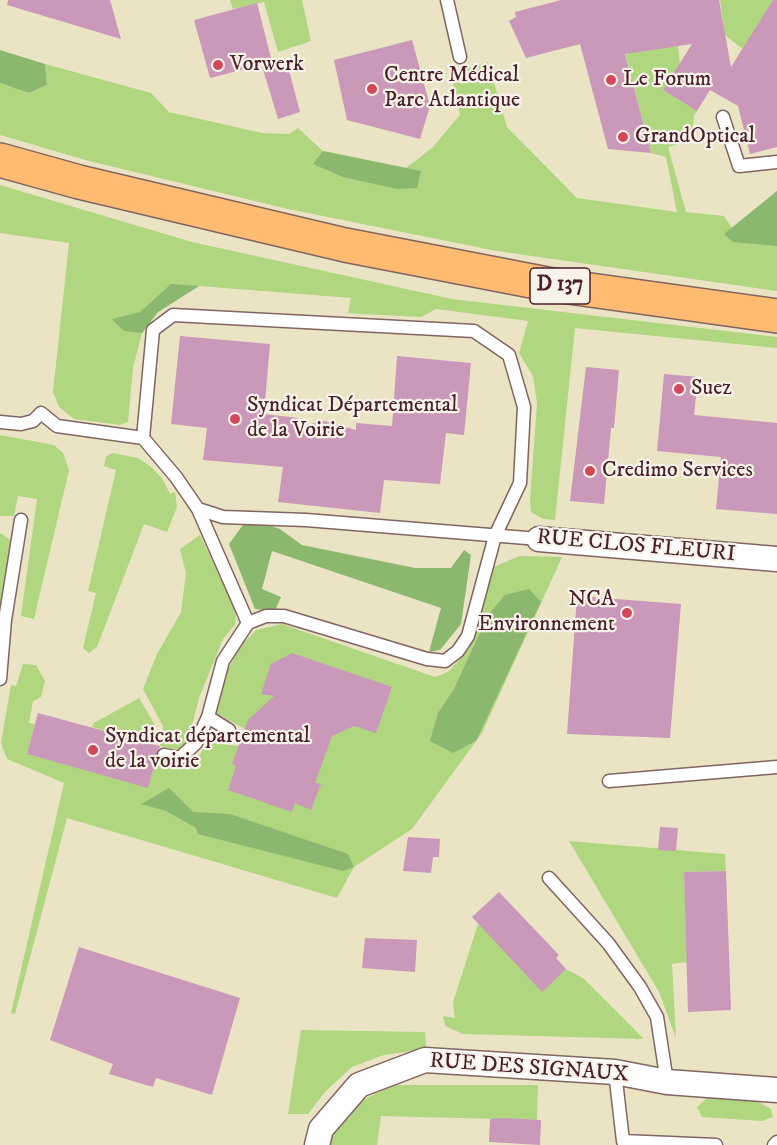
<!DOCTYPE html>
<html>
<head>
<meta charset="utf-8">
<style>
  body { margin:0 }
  canvas { display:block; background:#eae4c5 }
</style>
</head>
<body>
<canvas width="777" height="1145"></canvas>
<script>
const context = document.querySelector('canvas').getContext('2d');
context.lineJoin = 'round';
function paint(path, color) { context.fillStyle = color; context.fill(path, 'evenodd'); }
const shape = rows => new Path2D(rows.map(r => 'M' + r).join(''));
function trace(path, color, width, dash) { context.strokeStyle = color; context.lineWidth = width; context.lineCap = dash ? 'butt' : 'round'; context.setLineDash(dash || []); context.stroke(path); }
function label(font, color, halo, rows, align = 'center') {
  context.font = font + ' "IM FELL DW Pica",serif'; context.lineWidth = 4.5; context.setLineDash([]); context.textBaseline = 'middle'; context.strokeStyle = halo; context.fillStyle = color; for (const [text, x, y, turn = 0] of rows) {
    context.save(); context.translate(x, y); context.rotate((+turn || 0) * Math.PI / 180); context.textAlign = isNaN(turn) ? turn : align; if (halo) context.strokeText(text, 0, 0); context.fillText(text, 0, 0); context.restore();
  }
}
paint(shape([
  [230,0,302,0,311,41,278,52,264,2,233,9],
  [720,0,773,0,749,54,725,35],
  [623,45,660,48,678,46,680,64,663,90,697,111,694,115,692,140,668,147,686,212,724,216,732,228,777,191,777,291,497,251,288,209,89,161,0,135,0,83,29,93,47,85,45,64,151,93,169,112,262,133,289,134,298,128,323,151,406,168,432,148,460,115,451,73,488,62,507,127,577,198,677,212,666,157,651,153],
  [0,185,192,242,452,299,777,337,777,348,575,328,555,520,543,519,531,512,530,500,537,403,533,376,519,353,528,321,436,309,421,317,362,314,348,313,351,298,199,286,158,312,142,333,133,368,128,422,120,425,74,419,59,407,53,392,69,243,0,233],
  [0,435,54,445,63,453,69,470,34,619,21,616,37,499,18,496,14,516,0,516],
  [112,453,138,458,150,466,162,478,170,494,175,492,177,507,167,532,144,524,97,647,89,653,83,648,96,593,88,591,116,470,104,466,106,457],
  [0,533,12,541,0,618],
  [200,535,236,611,235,625,223,639,199,698,188,741,184,748,178,750,160,746,163,726,143,689,157,654,181,612,186,573,180,549],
  [519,556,562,557,482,733,412,829,354,867,337,898,67,818,15,1014,11,1013,64,783,7,759,1,743,11,685,16,686,23,664,36,665,45,681,41,697,33,701,29,723,35,724,27,754,148,787,155,763,184,768,195,763,207,742,239,746,245,729,216,713,224,678,239,648,256,630,282,624,435,677,448,672,469,649,494,567],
  [139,698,155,725,152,743,92,727,94,723],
  [569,841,725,854,726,871,684,872,687,962,672,964,676,1038,659,992],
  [478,924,583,978,644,1039,463,1034,445,1026,443,1016,455,1018,453,1002],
  [301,1030,425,1032,426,1049,384,1055,352,1067,325,1092,308,1114,288,1114],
  [393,1085,538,1085,537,1120,381,1116,377,1145,330,1145,337,1127,361,1101],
  [707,1098,757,1101,771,1109,773,1117,762,1121,702,1117,697,1107]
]), '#b0d680');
paint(shape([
  [0,50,45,64,47,85,29,93,0,83],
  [323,151,421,171,417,188,397,189,343,177,313,164],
  [777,191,777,246,733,242,724,234],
  [171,284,199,286,158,312,142,333,124,331,112,319,140,312],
  [248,518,280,529,302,545,415,568,451,568,464,550,471,555,461,624,440,650,429,652,441,608,272,551,262,589,281,597,275,611,255,609,229,544],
  [529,589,541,602,476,741,453,753,430,741,438,713,454,689,488,615,505,595],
  [169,788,193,812,230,814,348,854,354,867,343,871,198,834,196,828,166,811,141,804]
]), '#8cb76e');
paint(shape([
  [8,0,110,0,121,39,7,5],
  [561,0,719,0,731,67,773,0,777,0,777,147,750,154,738,106,710,90,697,111,663,90,692,44,625,54,651,153,608,149,580,44,526,58,509,21,516,17,515,12],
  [257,3,272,62,210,78,194,20],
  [412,40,430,106,420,139,347,120,334,60],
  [286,59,300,112,278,119,262,66],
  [180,336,270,344,264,414,298,418,297,427,324,421,356,430,356,423,392,426,397,356,471,363,464,435,446,433,440,484,384,480,380,513,278,502,283,467,203,460,207,428,171,424],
  [586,367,619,370,614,428,611,428,604,504,570,501],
  [664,374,698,377,694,415,777,423,777,514,716,509,721,457,657,451],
  [577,596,681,604,670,738,567,734],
  [292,653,392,687,376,733,354,726,332,736,315,783,321,784,311,810,295,803,292,812,228,790,236,766,232,764,248,720,274,696,261,694,271,664],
  [38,713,160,746,148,788,27,754],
  [660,827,678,828,676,851,658,850],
  [408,837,440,839,439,857,433,857,431,873,403,871],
  [726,871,731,1010,688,1012,684,872],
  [499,892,559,955,556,958,566,969,542,992,472,917],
  [365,938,417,940,415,972,362,968],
  [79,947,240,998,212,1095,156,1078,153,1087,109,1074,113,1064,50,1040],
  [505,1118,541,1120,540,1145,489,1142,490,1119]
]), '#ca98b9');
const service = shape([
  [447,0,460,57],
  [723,117,739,166,777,162],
  [0,422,21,424,33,421,41,413,57,426,143,438,176,477,198,509,248,623,266,616,284,616,427,659,445,661,458,651,468,636,495,536,520,483,524,407,509,355,474,331,173,315,153,330,143,438],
  [198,509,223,517,306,520,539,539],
  [0,679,5,620,21,520],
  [208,717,229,730],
  [164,755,180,758,196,743,208,717,223,661,248,623],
  [609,781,777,767],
  [549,878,608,943,640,987,657,1017,667,1082],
  [615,1072,623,1141,716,1145],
  [774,1145,777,1142]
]);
const minor = shape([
  [539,539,777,559],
  [317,1145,321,1129,359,1085,425,1060,615,1072,667,1082,777,1090]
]);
const primary = shape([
  [0,160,79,182,345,245,547,284,777,316]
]);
trace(service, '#826461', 15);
trace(minor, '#826461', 27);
trace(primary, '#826461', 36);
trace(service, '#fff', 12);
trace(minor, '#fff', 24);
trace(primary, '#febb71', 33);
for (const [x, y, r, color] of [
  [218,65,6,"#d1495b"],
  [611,80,6,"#d1495b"],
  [372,89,6,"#d1495b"],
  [623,137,6,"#d1495b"],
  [679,389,6,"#d1495b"],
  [235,419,6,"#d1495b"],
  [590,471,6,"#d1495b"],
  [627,613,6,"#d1495b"],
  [93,750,6,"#d1495b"]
]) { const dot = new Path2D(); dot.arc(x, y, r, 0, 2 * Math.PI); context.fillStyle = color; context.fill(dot); trace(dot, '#f7f3e8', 2); }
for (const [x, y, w] of [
  [560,286,60]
]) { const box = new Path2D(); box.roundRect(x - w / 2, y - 18, w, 36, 4.5); context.fillStyle = '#f7f3e8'; context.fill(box); trace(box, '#4a1f2b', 1.5); }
label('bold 21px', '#4a1f2b', null, [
  ["D 137",560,286]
]);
label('22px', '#4a1f2b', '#f7f3e8', [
  ["Vorwerk",230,65],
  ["Centre Médical",384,76],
  ["Parc Atlantique",384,101],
  ["Le Forum",623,80],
  ["GrandOptical",635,137],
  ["Suez",691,389],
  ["Syndicat Départemental",247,406],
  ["de la Voirie",247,431],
  ["Credimo Services",602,471],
  ["NCA",615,600,"right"],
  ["Environnement",615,625,"right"],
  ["Syndicat départemental",105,737],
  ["de la voirie",105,762]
], 'left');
label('22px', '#4a1f2b', '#f7f3e8', [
  ["RUE CLOS FLEURI",636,547,5],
  ["RUE DES SIGNAUX",529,1069,4]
]);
</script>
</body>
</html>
